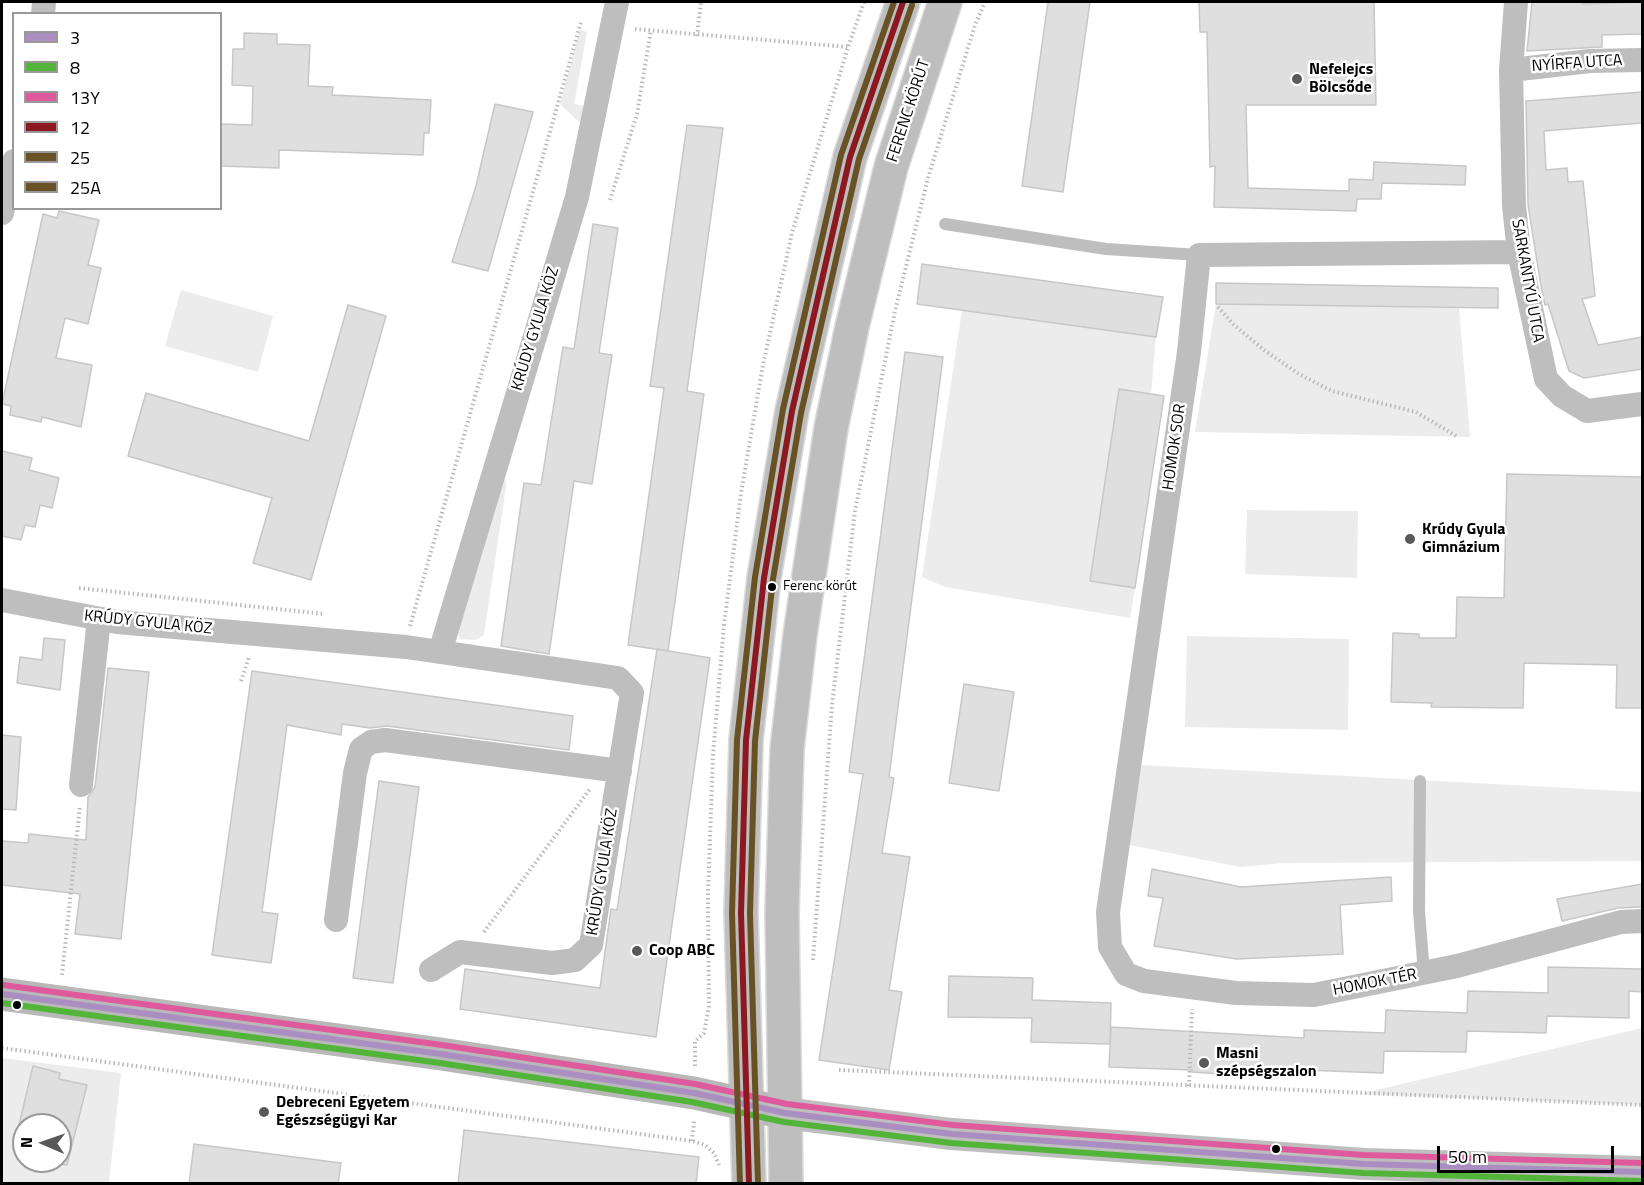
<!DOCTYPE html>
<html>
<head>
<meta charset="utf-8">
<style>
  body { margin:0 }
  #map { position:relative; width:1644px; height:1185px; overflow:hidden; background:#fff; font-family:"Titillium Web",sans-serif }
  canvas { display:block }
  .frame { position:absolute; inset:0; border:3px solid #000; pointer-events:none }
  .legend { position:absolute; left:12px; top:12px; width:210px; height:198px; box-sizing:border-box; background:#fff; border:2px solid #999; margin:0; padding:8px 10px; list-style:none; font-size:18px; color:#000 }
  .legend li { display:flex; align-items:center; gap:12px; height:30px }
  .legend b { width:30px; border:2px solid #999 }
  .north { position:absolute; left:12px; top:1113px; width:60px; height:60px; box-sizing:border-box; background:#fff; border:2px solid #999; border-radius:50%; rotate:272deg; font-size:16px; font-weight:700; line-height:24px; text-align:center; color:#000 }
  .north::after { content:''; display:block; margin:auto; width:21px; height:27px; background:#595959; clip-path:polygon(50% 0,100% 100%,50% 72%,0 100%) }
  .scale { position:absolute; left:1437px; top:1146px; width:177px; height:27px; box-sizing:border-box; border:3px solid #000; border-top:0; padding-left:8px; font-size:18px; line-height:21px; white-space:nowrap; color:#000; -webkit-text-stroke:4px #fff; paint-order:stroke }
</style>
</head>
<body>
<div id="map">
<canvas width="1644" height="1185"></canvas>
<div class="frame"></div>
<ul class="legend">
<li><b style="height:8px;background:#aa8ec2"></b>3</li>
<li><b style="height:8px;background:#52b539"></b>8</li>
<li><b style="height:8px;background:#de5a9c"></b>13Y</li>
<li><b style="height:8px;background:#8c1821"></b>12</li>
<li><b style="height:8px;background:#685125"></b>25</li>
<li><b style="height:8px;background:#685125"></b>25A</li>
</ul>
<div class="north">N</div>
<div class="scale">50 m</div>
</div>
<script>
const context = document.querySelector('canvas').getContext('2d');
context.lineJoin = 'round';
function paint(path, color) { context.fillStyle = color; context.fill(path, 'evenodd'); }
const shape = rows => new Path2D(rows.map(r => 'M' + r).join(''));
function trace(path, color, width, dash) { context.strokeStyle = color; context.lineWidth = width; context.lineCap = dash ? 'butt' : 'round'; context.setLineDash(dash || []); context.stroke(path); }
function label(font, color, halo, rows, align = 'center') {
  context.font = font + ' "Titillium Web",sans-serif'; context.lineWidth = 5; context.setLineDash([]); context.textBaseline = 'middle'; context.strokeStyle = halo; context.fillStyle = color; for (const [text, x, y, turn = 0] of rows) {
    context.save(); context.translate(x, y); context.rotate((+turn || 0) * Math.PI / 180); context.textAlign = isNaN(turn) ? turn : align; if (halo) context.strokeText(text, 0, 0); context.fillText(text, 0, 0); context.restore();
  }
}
paint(shape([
  [580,30,587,32,574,104,590,107,584,122,579,122,560,104],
  [181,290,273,316,258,372,165,346],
  [1216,304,1459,308,1470,437,1195,432],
  [962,310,1156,337,1151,394,1119,389,1090,581,1135,588,1130,618,945,587,922,577],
  [502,480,506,481,506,487,484,635,476,640,460,639,457,630],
  [1247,510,1358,511,1357,578,1245,574],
  [1187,636,1349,639,1348,730,1185,727],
  [1142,765,1642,792,1642,861,1284,863,1240,867,1125,844],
  [1642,1028,1642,1105,1359,1094],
  [2,1058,121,1073,109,1183,2,1184],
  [24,1125,60,1125,60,1161,24,1161]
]), '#ececec');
const building = shape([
  [1048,2,1090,2,1063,192,1022,186,1048,2],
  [1199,2,1374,2,1376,105,1246,105,1248,188,1349,191,1349,179,1373,180,1374,162,1466,166,1465,185,1382,183,1381,199,1357,199,1356,211,1214,207,1215,166,1210,167,1207,32,1200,32,1199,2],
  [1532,2,1582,2,1582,4,1642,2,1642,34,1602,35,1602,47,1527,51,1532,2],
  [244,33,277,34,277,44,310,45,308,86,333,87,332,95,431,100,429,133,424,133,423,155,279,150,279,168,220,166,220,124,252,125,253,86,232,85,233,49,244,49,244,33],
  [1642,92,1642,123,1544,131,1546,170,1567,168,1568,182,1583,181,1595,296,1582,299,1598,345,1642,337,1642,369,1584,378,1569,371,1548,304,1545,305,1541,286,1528,205,1526,101,1642,92],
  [495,104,533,112,488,271,452,262,476,186,495,104],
  [687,125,723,128,687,391,704,394,668,651,628,645,664,388,650,386,687,125],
  [59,211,99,220,88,265,101,268,88,324,65,318,56,358,92,365,81,427,42,417,41,422,10,415,11,406,2,404,43,214,57,218,59,211],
  [593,224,618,228,599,353,612,355,592,484,574,481,549,654,501,646,524,483,541,485,563,347,574,349,593,224],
  [922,264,1163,297,1156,337,917,304,922,264],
  [1216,283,1498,288,1498,308,1216,304,1216,283],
  [348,305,386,316,311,580,253,563,272,498,128,456,146,393,309,441,348,305],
  [905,352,943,357,889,777,894,778,882,853,910,857,889,990,902,992,889,1070,819,1060,863,774,849,772,905,352],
  [1119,389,1164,396,1135,588,1090,581,1119,389],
  [2,451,32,458,29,470,59,478,52,508,40,505,35,527,25,525,21,540,2,536,2,451],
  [1507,474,1642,477,1642,708,1616,708,1617,665,1524,663,1523,708,1431,707,1432,703,1391,702,1393,633,1419,634,1419,638,1456,638,1457,597,1504,598,1507,474],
  [44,638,65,640,60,690,17,683,20,657,42,660,44,638],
  [657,649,710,658,656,1037,460,1009,465,969,600,988,611,909,617,910,657,649],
  [108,668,149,672,121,939,75,934,80,894,2,885,2,841,28,843,29,834,86,840,88,797,95,787,108,668],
  [252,671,573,716,569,750,387,726,370,728,342,724,341,735,287,725,262,912,278,914,271,963,212,955,252,671],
  [964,684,1014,692,999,791,949,783,964,684],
  [2,735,21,737,16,810,2,809,2,735],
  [379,781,419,787,393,983,353,978,379,781],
  [1152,869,1241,887,1391,877,1392,901,1340,905,1343,954,1237,959,1154,946,1163,898,1148,896,1152,869],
  [1642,884,1642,907,1618,908,1562,921,1557,899,1642,884],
  [1548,967,1642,969,1642,992,1629,991,1629,1018,1547,1016,1546,1033,1467,1031,1466,1052,1384,1051,1383,1073,1278,1069,1278,1078,1192,1072,1192,1070,1109,1067,1111,1027,1304,1038,1304,1030,1385,1033,1386,1010,1467,1013,1468,991,1548,993,1548,967],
  [949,976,1033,978,1032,1000,1111,1003,1110,1044,1031,1042,1032,1018,948,1017,949,976],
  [33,1066,60,1073,59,1079,87,1085,67,1165,60,1164,60,1125,19,1125,33,1066],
  [464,1130,699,1157,696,1184,458,1184,464,1130],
  [194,1144,341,1163,338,1184,189,1184,194,1144]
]);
paint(building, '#dfdfdf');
trace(building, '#c7c7c7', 1.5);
const primary = shape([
  [749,1184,741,913,746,740,764,578,792,411,850,157,903,2],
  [786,1184,782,912,787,749,800,635,831,428,852,327,891,167,945,2]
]);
trace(primary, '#dbdbdb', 36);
trace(shape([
  [635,29,848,47],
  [697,36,701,2],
  [610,200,637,114,651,30],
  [1218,307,1234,325,1264,350,1299,374,1332,391,1416,412,1458,437],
  [79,588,325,614],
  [410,626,581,22],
  [241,681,249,657],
  [484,932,590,789],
  [813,960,832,705,855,511,895,311,928,178,975,25,985,2],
  [62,975,80,806],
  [2,1048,692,1141,705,1145,714,1153,720,1167],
  [695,1066,695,1041,704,1033,709,1006,708,895,713,755,724,625,741,493,763,365,792,233,848,47,864,2],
  [839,1070,1642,1105],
  [1189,1086,1192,1009],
  [692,1141,694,1121]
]), '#b9b9b9', 4, [1.5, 3]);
trace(shape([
  [945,224,1106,249,1199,255],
  [1420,781,1419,911,1424,973]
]), '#bebebe', 12);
trace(shape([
  [1516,2,1511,70,1514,206,1519,252,1546,379,1562,396,1587,411,1642,404],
  [43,14,44,2],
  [1511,70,1590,61,1642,60],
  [2,213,14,161],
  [1519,252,1199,255,1189,352,1108,912,1110,947,1126,974,1144,981,1236,993,1314,995,1457,966,1621,922,1642,921],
  [2,600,117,622,406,647,618,678,632,693,591,945,575,960,552,963,460,952,431,970],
  [440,652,577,197,617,2],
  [81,785,99,619],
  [336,920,355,773,361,749,371,742,385,740,620,771]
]), '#bebebe', 24);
trace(shape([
  [785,1113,952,1134,1364,1164,1642,1172]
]), '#bebebe', 32);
trace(shape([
  [2,994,441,1054,694,1093,785,1113]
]), '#b8b8b8', 33);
trace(primary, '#bebebe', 33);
trace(shape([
  [2,994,441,1054,694,1093,785,1113,952,1134,1364,1164,1642,1172]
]), '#aa8ec2', 6);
trace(shape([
  [2,1003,440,1063,692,1102,784,1122,951,1143,1363,1173,1642,1181]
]), '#52b539', 6);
trace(shape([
  [3,985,442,1045,695,1084,787,1104,953,1125,1364,1155,1642,1163]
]), '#de5a9c', 6);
trace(shape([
  [749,1184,741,913,746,740,764,578,792,411,850,157,903,2]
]), '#8c1821', 6);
trace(shape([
  [758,1184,750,913,755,741,773,579,801,413,859,159,912,5]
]), '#685125', 6);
trace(shape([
  [740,1184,732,913,737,740,755,577,783,409,841,155,894,2]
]), '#685125', 6);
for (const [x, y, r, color] of [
  [1297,79,6,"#595959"],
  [1410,539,6,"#595959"],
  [772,587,5,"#000"],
  [637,951,6,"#595959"],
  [17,1005,5,"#000"],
  [1204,1063,6,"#595959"],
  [264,1112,6,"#595959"],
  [1276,1149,5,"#000"]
]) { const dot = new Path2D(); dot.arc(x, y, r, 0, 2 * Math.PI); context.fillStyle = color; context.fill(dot); trace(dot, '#fff', 2); }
label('14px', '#000', '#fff', [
  ["Ferenc körút",783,587]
], 'left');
label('16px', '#000', '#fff', [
  ["NYÍRFA UTCA",1577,64,-4],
  ["FERENC KÖRÚT",909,111,-72],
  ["SARKANTYÚ UTCA",1527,281,80],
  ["KRÚDY GYULA KÖZ",536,329,-73],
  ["HOMOK SOR",1175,447,-82],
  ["KRÚDY GYULA KÖZ",148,623,6],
  ["KRÚDY GYULA KÖZ",603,872,-81],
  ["HOMOK TÉR",1375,983,-11]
]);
label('bold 16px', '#000', '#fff', [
  ["Nefelejcs",1309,70],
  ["Bölcsőde",1309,88],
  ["Krúdy Gyula",1422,530],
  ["Gimnázium",1422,548],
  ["Coop ABC",649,951],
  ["Masni",1216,1054],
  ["szépségszalon",1216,1072],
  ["Debreceni Egyetem",276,1103],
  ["Egészségügyi Kar",276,1121]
], 'left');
</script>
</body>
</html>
